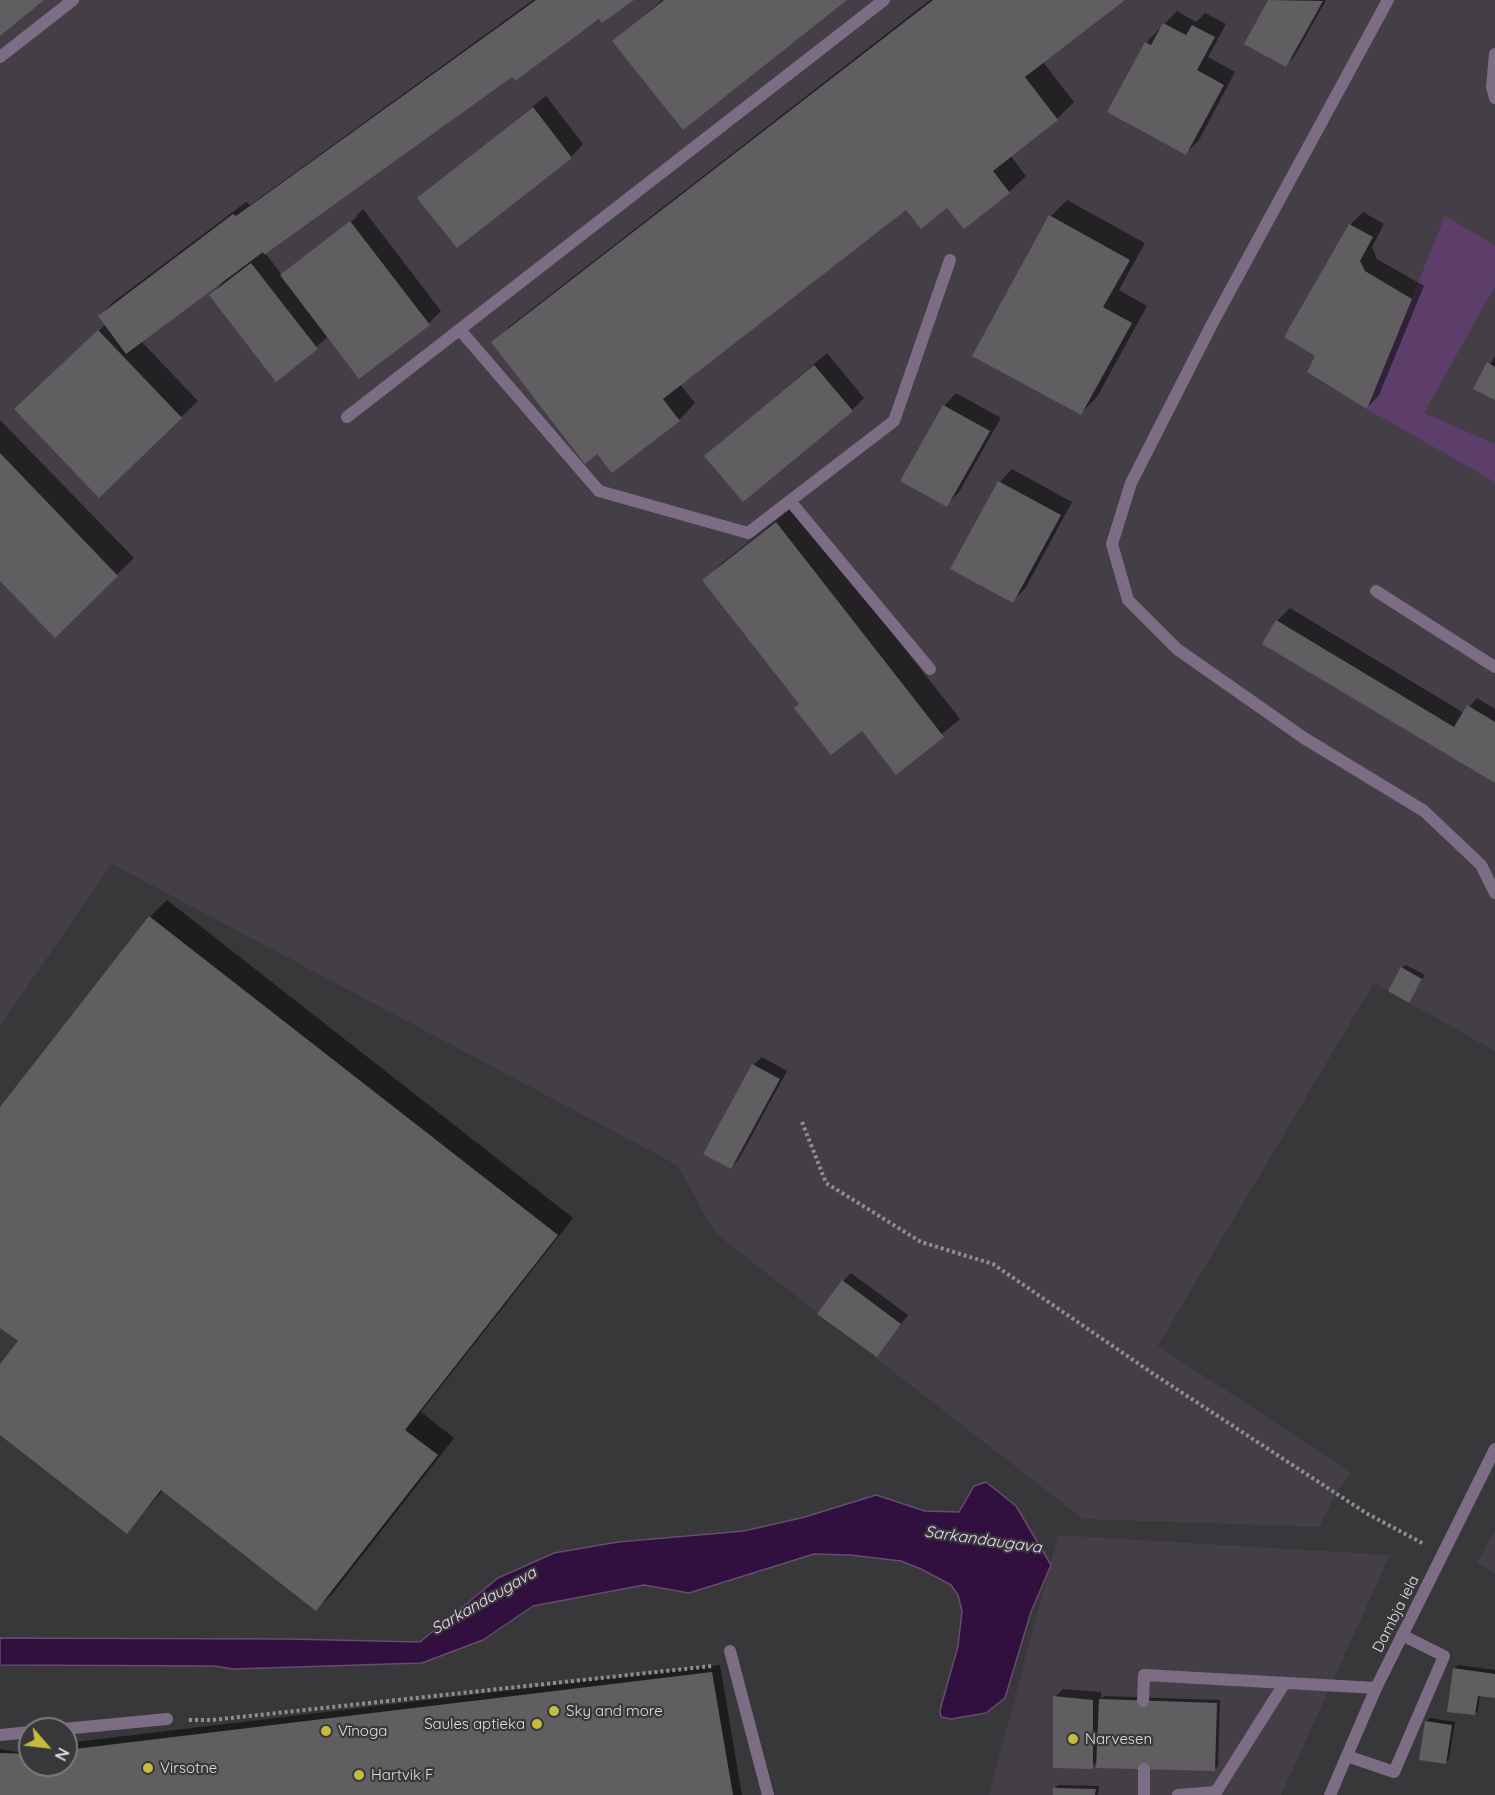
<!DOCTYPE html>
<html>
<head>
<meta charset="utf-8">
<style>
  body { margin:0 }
  #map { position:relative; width:1495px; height:1795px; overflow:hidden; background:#383739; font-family:Quicksand,sans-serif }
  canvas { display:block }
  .north { position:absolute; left:18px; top:1717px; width:60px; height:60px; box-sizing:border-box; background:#383739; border:2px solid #7b7a7c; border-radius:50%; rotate:118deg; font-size:16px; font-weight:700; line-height:24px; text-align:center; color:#e0dee0 }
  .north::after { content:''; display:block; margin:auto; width:21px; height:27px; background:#c5bc3d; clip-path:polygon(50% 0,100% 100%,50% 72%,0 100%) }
</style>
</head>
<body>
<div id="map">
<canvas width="1495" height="1795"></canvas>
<div class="north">N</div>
</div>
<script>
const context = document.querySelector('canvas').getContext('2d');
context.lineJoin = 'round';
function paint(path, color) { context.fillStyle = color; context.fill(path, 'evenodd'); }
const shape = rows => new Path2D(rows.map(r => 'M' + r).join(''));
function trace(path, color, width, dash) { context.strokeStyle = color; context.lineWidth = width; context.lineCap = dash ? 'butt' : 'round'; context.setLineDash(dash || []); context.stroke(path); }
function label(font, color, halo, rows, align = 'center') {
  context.font = font + ' Quicksand,sans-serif'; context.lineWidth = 4.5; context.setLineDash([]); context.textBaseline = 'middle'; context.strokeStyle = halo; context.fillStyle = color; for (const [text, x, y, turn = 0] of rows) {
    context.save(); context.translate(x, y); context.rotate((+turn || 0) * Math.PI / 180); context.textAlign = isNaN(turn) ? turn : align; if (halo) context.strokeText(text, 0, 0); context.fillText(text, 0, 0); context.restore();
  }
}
paint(shape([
  [0,0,1495,0,1495,1051,1374,983,1158,1346,1351,1472,1336,1493,1319,1527,1083,1519,715,1233,677,1165,112,864,0,1026],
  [1495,1530,1495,1573,1477,1563],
  [1058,1535,1390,1555,1281,1795,989,1795]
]), '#443e46');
paint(shape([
  [1445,216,1495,245,1495,286,1424,413,1495,444,1495,482,1367,409]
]), '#5d3e6a');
const water = shape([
  [986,1482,1016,1506,1051,1565,1031,1612,1005,1698,986,1713,951,1719,941,1717,940,1710,958,1646,962,1611,958,1595,951,1585,921,1569,901,1561,850,1555,814,1554,689,1593,644,1585,533,1606,483,1640,422,1663,233,1669,215,1666,0,1665,0,1638,289,1639,420,1642,498,1578,554,1553,618,1542,744,1531,805,1517,876,1495,925,1511,959,1512,974,1486,986,1482]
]);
paint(water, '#310f3e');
trace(water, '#664d6f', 1.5);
paint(shape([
  [533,0,631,0,512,74,265,253,282,275,357,217,356,216,363,209,441,311,429,323,329,336,276,380,211,296,226,278,141,341,198,401,181,417,33,393,106,324,100,316,112,303,246,202,250,205],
  [662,0,844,0,614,41],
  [930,0,1123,0,1043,62,1074,102,1057,119,1010,155,1026,176,1009,192,948,206,907,208,680,384,695,403,679,420,597,452,493,343,510,326],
  [1270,0,1326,0,1294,57,1286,65,1246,43],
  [1177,11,1196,22,1205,13,1226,24,1208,57,1235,72,1199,140,1186,153,1146,43],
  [546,96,583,144,571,157,419,198],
  [1067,200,1145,243,1119,290,1147,306,1097,397,1081,413,1051,216],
  [1363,212,1384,224,1372,247,1377,259,1424,286,1379,395,1367,408,1350,225],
  [827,353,864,398,852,410,706,456],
  [1495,356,1495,399,1475,389],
  [956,393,1001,418,959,492,946,505,944,406],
  [0,420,134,558,55,635,0,579],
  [1012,469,1072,502,1025,589,1012,601,952,569,1000,482],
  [793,507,960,719,896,772,862,729,800,703,704,580,721,564],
  [1290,608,1464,713,1477,698,1495,709,1495,782,1277,621],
  [167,900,573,1218,421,1412,454,1438,333,1593,316,1609,163,1490,127,1532,0,1433,0,1367,20,1341,0,1326,0,1110,150,917],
  [1406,965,1425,975,1409,1001,1402,968],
  [762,1057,787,1071,739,1159,731,1168,753,1065],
  [851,1273,908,1315,877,1355,843,1281],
  [720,1665,742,1795,0,1795,0,1749,23,1753,30,1748,30,1765,66,1765,66,1743],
  [1458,1665,1495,1670,1495,1695,1480,1695,1478,1710,1474,1714,1454,1668],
  [1063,1689,1101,1692,1101,1699,1104,1696,1220,1700,1218,1766,1214,1770,1098,1761,1092,1767,1055,1697],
  [1430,1718,1455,1722,1449,1759,1445,1762,1426,1722],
  [1058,1785,1099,1786,1098,1795,1054,1795,1054,1789]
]), '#0007');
paint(shape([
  [0,0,44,0,0,36],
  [536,0,634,0,602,23,599,19,515,81,512,77,264,255,263,252,126,354,98,316,233,214,236,216],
  [664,0,847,0,683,130,612,41],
  [933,0,1125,0,1025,77,1058,120,993,171,1010,193,964,229,947,208,921,229,906,210,663,399,680,421,612,473,597,454,585,464,491,342],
  [1268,0,1323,1,1286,67,1244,44],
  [1163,23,1186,35,1192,25,1215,37,1197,70,1224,85,1186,155,1107,112,1145,42,1151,45],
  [533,107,572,158,457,248,417,198],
  [1049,215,1130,260,1103,307,1132,323,1081,415,972,356],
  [350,221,430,325,359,379,280,275],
  [1349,224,1373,237,1360,261,1365,271,1412,299,1367,409,1307,372,1315,356,1284,337],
  [251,263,318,349,276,382,209,295],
  [98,330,182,418,99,498,14,409],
  [1487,362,1495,367,1495,400,1473,389],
  [814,365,853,411,743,502,704,456],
  [943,405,990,431,947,507,900,481],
  [0,453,118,576,55,638,0,581],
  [998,481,1061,515,1013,603,950,569],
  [776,522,944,737,896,775,862,731,831,755,794,708,799,704,702,580],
  [1276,620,1454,727,1467,705,1495,722,1495,783,1262,644],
  [149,916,558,1235,405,1430,438,1455,316,1611,161,1490,127,1534,0,1435,0,1364,18,1341,0,1328,0,1107],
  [1401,967,1422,979,1409,1003,1388,991],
  [752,1064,780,1079,731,1169,703,1154],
  [842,1280,901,1324,877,1357,817,1314],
  [1453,1668,1495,1674,1495,1698,1478,1696,1475,1715,1447,1712],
  [712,1672,733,1795,0,1795,0,1753,30,1754,30,1765,66,1765,66,1750],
  [1053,1696,1093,1700,1093,1769,1053,1768],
  [1099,1699,1217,1703,1215,1771,1096,1768],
  [1425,1721,1452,1725,1446,1764,1419,1760],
  [1053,1788,1096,1789,1095,1795,1053,1795]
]), '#605e61');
trace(shape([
  [802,1122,826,1183,921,1242,993,1264,1155,1375,1366,1513,1424,1544],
  [189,1720,212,1720,712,1666]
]), '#8f8d8f', 4, [3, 3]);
trace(shape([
  [1388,0,1212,324,1131,483,1112,544,1128,600,1177,649,1304,738,1424,811,1481,865,1495,893],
  [1495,54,1492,87,1495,98],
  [0,57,73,0],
  [460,330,599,491,748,533,894,421,950,260],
  [347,417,884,0],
  [790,501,930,669],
  [1376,591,1495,667],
  [730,1651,768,1795],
  [1143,1701,1144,1675,1376,1688],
  [63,1729,167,1719],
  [0,1735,30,1732],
  [1347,1756,1394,1772,1444,1656,1402,1635],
  [1144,1769,1144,1795],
  [1178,1795,1216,1792,1284,1684]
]), '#7c6c84', 12);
trace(shape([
  [1330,1795,1376,1688,1495,1449]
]), '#7c6c84', 12);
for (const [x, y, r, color] of [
  [554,1711,6,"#c5bc3d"],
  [537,1724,6,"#c5bc3d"],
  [326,1731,6,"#c5bc3d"],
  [1073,1739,6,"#c5bc3d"],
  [148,1768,6,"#c5bc3d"],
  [359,1775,6,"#c5bc3d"]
]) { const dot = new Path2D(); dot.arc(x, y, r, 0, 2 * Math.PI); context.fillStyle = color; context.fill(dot); trace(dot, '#383739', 2); }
label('15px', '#e0dee0', '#383739', [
  ["Dambja iela",1396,1614,-63]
]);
label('15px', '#e0dee0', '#383739', [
  ["Sky and more",566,1711],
  ["Saules aptieka",525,1724,"right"],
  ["Vīnoga",338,1731],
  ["Narvesen",1085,1739],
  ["Virsotne",160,1768],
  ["Hartvik F",371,1775]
], 'left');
label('italic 16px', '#efd9f9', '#383739', [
  ["Sarkandaugava",983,1540,8],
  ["Sarkandaugava",484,1601,-30]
]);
</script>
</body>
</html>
